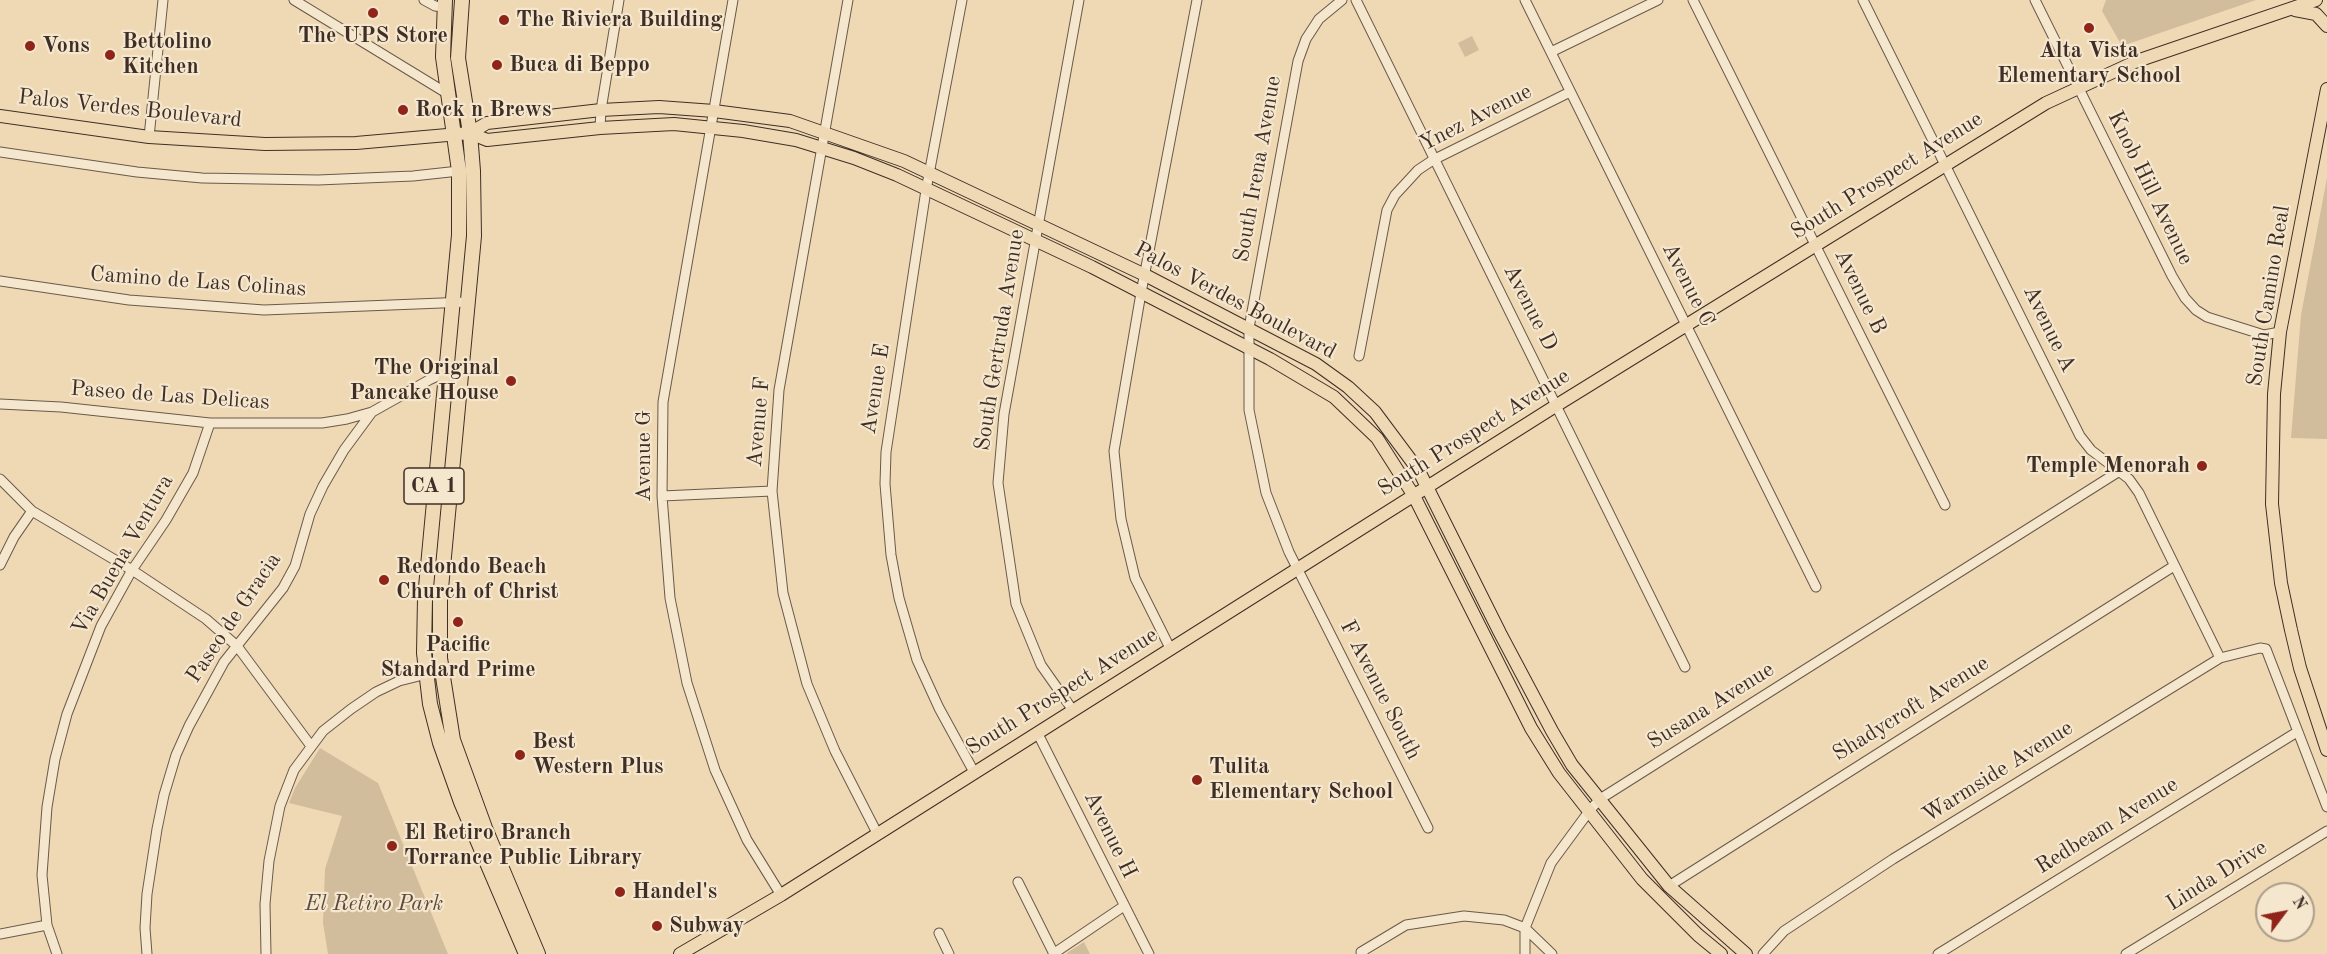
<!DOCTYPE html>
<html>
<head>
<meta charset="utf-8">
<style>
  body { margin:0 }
  #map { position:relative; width:2327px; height:954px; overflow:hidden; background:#efd9b4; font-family:"Old Standard TT",serif }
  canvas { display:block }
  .north { position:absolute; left:2255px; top:882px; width:60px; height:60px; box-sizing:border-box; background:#f5e6ce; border:2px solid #ac9c8b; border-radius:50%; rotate:58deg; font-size:16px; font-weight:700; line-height:24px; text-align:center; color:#3f2e26 }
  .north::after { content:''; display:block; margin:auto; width:21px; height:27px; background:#8f2418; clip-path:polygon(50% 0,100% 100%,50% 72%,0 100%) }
</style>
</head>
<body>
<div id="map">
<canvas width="2327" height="954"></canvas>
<div class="north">N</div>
</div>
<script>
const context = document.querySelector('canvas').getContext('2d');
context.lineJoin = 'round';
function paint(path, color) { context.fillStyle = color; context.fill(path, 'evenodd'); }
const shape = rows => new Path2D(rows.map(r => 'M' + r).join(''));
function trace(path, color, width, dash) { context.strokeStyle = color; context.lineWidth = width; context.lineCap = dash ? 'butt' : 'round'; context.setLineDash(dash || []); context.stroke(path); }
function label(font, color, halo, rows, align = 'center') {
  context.font = font + ' "Old Standard TT",serif'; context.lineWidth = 4.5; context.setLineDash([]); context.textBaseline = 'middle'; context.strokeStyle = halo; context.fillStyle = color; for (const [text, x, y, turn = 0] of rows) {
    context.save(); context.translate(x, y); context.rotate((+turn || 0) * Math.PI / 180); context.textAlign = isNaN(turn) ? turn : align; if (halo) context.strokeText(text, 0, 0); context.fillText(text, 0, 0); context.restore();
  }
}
paint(shape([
  [2106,0,2256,0,2122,46,2102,11],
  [1472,36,1479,50,1465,57,1458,43],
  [2327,178,2327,439,2291,438,2301,315],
  [320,748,378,783,448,954,328,954,323,923,325,869,342,816,289,803,295,788],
  [1084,942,1090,954,1067,954,1067,953]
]), '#d1bc9c');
const minor = shape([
  [294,0,448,94],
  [424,0,435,6,444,7],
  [733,0,663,402,662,496,670,598,687,683,715,770,747,840,781,895],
  [848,0,779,390,772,491,783,593,807,684,835,751,877,833],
  [962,0,926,190,886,452,885,484,891,555,899,598,917,660,939,708,974,772],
  [1342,0,1319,19,1306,39,1298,61,1249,328,1249,410,1266,493,1289,552,1428,828],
  [1356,0,1685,667],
  [1525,0,1816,587],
  [1693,0,1945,505],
  [1863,0,2080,436,2091,450,2129,479,2139,493,2220,658],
  [2035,0,2172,276,2185,298,2196,310,2207,317,2264,335,2280,332],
  [1551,52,1658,0],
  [600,128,601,110,619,0],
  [149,137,163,0],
  [0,152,137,172,202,178,318,180,413,176,459,171],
  [0,281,129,300,264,310,467,302],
  [1359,356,1387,210,1395,195,1418,170,1433,160,1570,92],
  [0,404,61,407,210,423,322,423,347,419,372,412],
  [0,479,32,511,132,570,206,619,237,646,311,746],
  [662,496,772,491],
  [0,565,14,537,32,511],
  [1170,648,1135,578,1121,519,1114,451,1141,293,1197,0],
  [1072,709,1041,665,1016,604,998,483,1004,414,1079,0],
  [1038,734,1149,954],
  [1018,882,1054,954],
  [1669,886,2174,566],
  [939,933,949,954],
  [0,934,47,925],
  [57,954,47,925,42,875,47,807,55,759,67,714,101,626,132,570,166,520,193,473,210,423],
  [147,954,145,928,147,894,157,829,164,795,176,755,189,726,224,662,283,588,295,566,310,514,323,486,344,450,372,412,429,380,444,373,449,374],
  [266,954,265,904,269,861,280,806,294,770,323,731,351,709,376,692,399,681,431,673],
  [1053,954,1124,906],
  [1363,954,1361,952,1406,925,1464,916,1504,920,1525,928,1552,954],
  [1525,954,1525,928,1551,863,1590,810,1600,799,2118,472],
  [1763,954,1784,931,1893,859,2220,658,2260,648,2266,649,2327,807],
  [1938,954,2297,732],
  [2126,954,2327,831]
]);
const major = shape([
  [2295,10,2316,14,2327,26],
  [2327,89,2280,332,2274,394,2272,504,2281,583,2291,630,2300,668,2327,750],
  [0,116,149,137,265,144,356,143,470,133,487,140,600,128,674,124,743,131,796,140,854,158,897,175,1092,267,1270,359,1334,397,1377,438,1414,496,1531,728,1559,773,1642,879,1698,935,1721,954],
  [470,133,487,123,601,110,659,107,714,111,790,121,904,161,1145,275,1316,364,1348,387,1375,412,1419,471,1500,633,1552,731,1572,765,1669,886,1746,954],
  [680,954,781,895,1557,405,2046,103,2137,61,2316,0]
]);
const highway = shape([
  [445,0,443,57,459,171,459,235,425,598,424,653,430,704,440,743,461,802,526,954],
  [462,0,458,58,470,133,473,171,474,236,440,599,440,658,453,740,485,828,538,954]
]);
trace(minor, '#6b594a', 11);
trace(major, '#3f2e26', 14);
trace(highway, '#3f2e26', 16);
trace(minor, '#f5e6ce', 9);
trace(major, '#efd9b4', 12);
trace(highway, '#efd9b4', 14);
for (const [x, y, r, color] of [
  [373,13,6,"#8f2418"],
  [504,20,6,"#8f2418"],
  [2089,28,6,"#8f2418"],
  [30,46,6,"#8f2418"],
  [110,55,6,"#8f2418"],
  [497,65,6,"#8f2418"],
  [403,110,6,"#8f2418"],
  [511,381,6,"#8f2418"],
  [2202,466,6,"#8f2418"],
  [384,580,6,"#8f2418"],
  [458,622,6,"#8f2418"],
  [520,755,6,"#8f2418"],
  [1197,780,6,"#8f2418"],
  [392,846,6,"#8f2418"],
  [620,892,6,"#8f2418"],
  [657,926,6,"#8f2418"]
]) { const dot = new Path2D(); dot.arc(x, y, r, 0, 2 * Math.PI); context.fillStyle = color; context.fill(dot); trace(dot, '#f5e6ce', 2); }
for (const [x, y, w] of [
  [434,486,60]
]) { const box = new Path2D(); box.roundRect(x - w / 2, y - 18, w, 36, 4.5); context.fillStyle = '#f5e6ce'; context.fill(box); trace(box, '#3f2e26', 1.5); }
label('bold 21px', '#3f2e26', null, [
  ["CA 1",434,486]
]);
label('bold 22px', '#3f2e26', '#f5e6ce', [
  ["The Riviera Building",516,20],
  ["The UPS Store",373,36,"center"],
  ["Bettolino",122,42],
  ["Kitchen",122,67],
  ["Vons",42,46],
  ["Alta Vista",2089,51,"center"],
  ["Elementary School",2089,76,"center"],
  ["Buca di Beppo",509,65],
  ["Rock n Brews",415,110],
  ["The Original",499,368,"right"],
  ["Pancake House",499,393,"right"],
  ["Temple Menorah",2190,466,"right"],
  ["Redondo Beach",396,567],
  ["Church of Christ",396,592],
  ["Pacific",458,645,"center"],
  ["Standard Prime",458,670,"center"],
  ["Best",532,742],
  ["Western Plus",532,767],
  ["Tulita",1209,767],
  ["Elementary School",1209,792],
  ["El Retiro Branch",404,833],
  ["Torrance Public Library",404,858],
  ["Handel's",632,892],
  ["Subway",669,926]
], 'left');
label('22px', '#3f2e26', '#f5e6ce', [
  ["Palos Verdes Boulevard",130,109,6],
  ["Ynez Avenue",1476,118,-27],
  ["South Irena Avenue",1258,169,-80],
  ["South Prospect Avenue",1887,176,-32],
  ["Knob Hill Avenue",2150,188,64],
  ["Camino de Las Colinas",198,282,4],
  ["Avenue C",1688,285,63],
  ["Avenue B",1860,292,64],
  ["South Camino Real",2269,296,-81],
  ["Palos Verdes Boulevard",1235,301,28],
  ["Avenue D",1530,308,63],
  ["Avenue A",2049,329,64],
  ["South Gertruda Avenue",1000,340,-81],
  ["Avenue E",876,389,-81],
  ["Paseo de Las Delicas",170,396,4],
  ["Avenue F",759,422,-85],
  ["South Prospect Avenue",1474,433,-32],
  ["Avenue G",644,456,-90],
  ["Via Buena Ventura",123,555,-60],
  ["Paseo de Gracia",234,618,-56],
  ["F Avenue South",1380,690,63],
  ["South Prospect Avenue",1062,692,-32],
  ["Susana Avenue",1711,706,-32],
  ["Shadycroft Avenue",1911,709,-32],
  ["Warmside Avenue",1998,772,-32],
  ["Redbeam Avenue",2107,826,-32],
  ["Avenue H",1110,835,64],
  ["Linda Drive",2217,876,-32]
]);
label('italic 22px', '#5c4a3e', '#f5e6ce', [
  ["El Retiro Park",374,904]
]);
</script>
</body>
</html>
